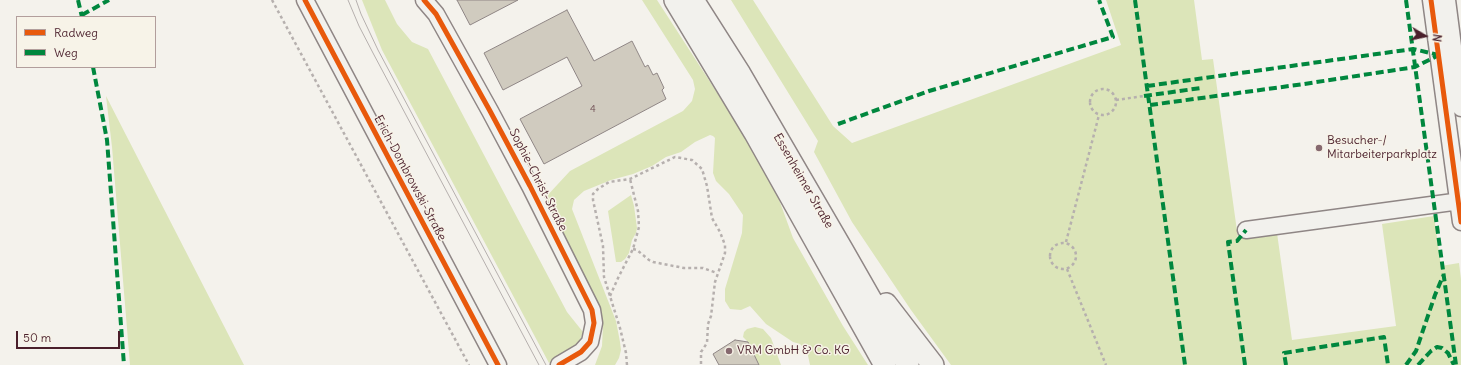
<!DOCTYPE html>
<html>
<head>
<meta charset="utf-8">
<style>
  body { margin:0 }
  #map { position:relative; width:1461px; height:365px; overflow:hidden; background:#f4f2ec; font-family:Delius,sans-serif }
  canvas { display:block }
  .legend { position:absolute; left:16px; top:16px; width:140px; height:52px; box-sizing:border-box; background:#f7f3e8; border:1px solid #b29e9c; margin:0; padding:5px 7px; list-style:none; font-size:12px; color:#4a1f2b }
  .legend li { display:flex; align-items:center; gap:8px; height:20px }
  .legend b { width:20px; border:1px solid #b29e9c }
  .north { position:absolute; left:1405px; top:16px; width:40px; height:40px; -webkit-text-stroke:3px #f7f3e8; paint-order:stroke; rotate:99deg; font-size:11px; font-weight:700; line-height:16px; text-align:center; color:#4a1f2b }
  .north::after { content:''; display:block; margin:auto; width:14px; height:18px; background:#4a1f2b; clip-path:polygon(50% 0,100% 100%,50% 72%,0 100%) }
  .scale { position:absolute; left:16px; top:331px; width:104px; height:18px; box-sizing:border-box; border:2px solid #4a1f2b; border-top:0; padding-left:5px; font-size:12px; line-height:14px; white-space:nowrap; color:#4a1f2b; -webkit-text-stroke:3px #f7f3e8; paint-order:stroke }
</style>
</head>
<body>
<div id="map">
<canvas width="1461" height="365"></canvas>
<ul class="legend">
<li><b style="height:5px;background:#e8590c"></b>Radweg</li>
<li><b style="height:5px;background:#00873e"></b>Weg</li>
</ul>
<div class="north">N</div>
<div class="scale">50 m</div>
</div>
<script>
const context = document.querySelector('canvas').getContext('2d');
context.lineJoin = 'round';
function paint(path, color) { context.fillStyle = color; context.fill(path, 'evenodd'); }
const shape = rows => new Path2D(rows.map(r => 'M' + r).join(''));
function trace(path, color, width, dash) { context.strokeStyle = color; context.lineWidth = width; context.lineCap = dash ? 'butt' : 'round'; context.setLineDash(dash || []); context.stroke(path); }
function label(font, color, halo, rows, align = 'center') {
  context.font = font + ' Delius,sans-serif'; context.lineWidth = 3; context.setLineDash([]); context.textBaseline = 'middle'; context.strokeStyle = halo; context.fillStyle = color; for (const [text, x, y, turn = 0] of rows) {
    context.save(); context.translate(x, y); context.rotate((+turn || 0) * Math.PI / 180); context.textAlign = isNaN(turn) ? turn : align; if (halo) context.strokeText(text, 0, 0); context.fillText(text, 0, 0); context.restore();
  }
}
paint(shape([
  [362,0,385,0,397,24,412,42,428,49,567,312,583,332,579,343,549,363,382,50],
  [642,0,657,0,751,145,777,194,793,238,843,326,868,365,810,365,807,351,800,344,793,342,766,324,750,306,741,310,730,309,725,301,725,289,742,233,743,215,729,194,716,181,713,173,715,138,713,136,710,135,695,142,681,152,666,157,652,166,633,174,611,180,584,191,574,200,572,209,616,321,620,342,621,350,619,358,615,365,595,365,602,346,603,325,601,313,545,198,570,171,683,111,692,101,695,89,693,80],
  [731,0,753,0,833,126,852,143,1121,45,1106,0,1194,0,1202,60,1213,59,1238,238,1277,233,1292,340,1396,326,1382,224,1434,216,1441,266,1459,263,1461,279,1461,365,951,365,911,310,852,222,814,152,818,141],
  [106,96,244,365,130,365,112,147],
  [631,195,634,206,637,228,636,233,632,240,629,253,625,259,621,262,616,262,608,211],
  [755,327,763,329,771,338,781,365,759,365,747,341,743,337,744,332,747,329]
]), '#dce5b9');
const building = shape([
  [457,0,518,0,470,25,457,0],
  [567,10,594,61,632,41,645,67,648,65,653,75,657,73,664,88,662,90,666,99,544,164,520,119,582,86,567,57,503,90,484,53,567,10],
  [735,340,748,342,759,365,719,365,713,354,735,340]
]);
paint(building, '#d0cbbf');
trace(building, '#8f8685', 1);
const minor = shape([
  [305,0,498,365],
  [424,0,436,14,490,111,530,186,592,310,594,323,590,342,581,352,559,365],
  [1431,0,1461,222],
  [1447,0,1461,108],
  [1246,230,1461,201]
]);
const major = shape([
  [675,0,755,133,885,365],
  [693,0,740,74,843,251,908,365],
  [886,304,933,365]
]);
trace(minor, '#8f8685', 19);
trace(major, '#8f8685', 24);
trace(shape([
  [272,0,469,365],
  '1090 102a13 13 0 1 1 26 0a13 13 0 1 1-26 0Z',
  [1116,100,1144,96],
  [1066,242,1099,115],
  '1050 256a13 13 0 1 1 26 0a13 13 0 1 1-26 0Z',
  [633,249,637,250,649,260,653,262,684,268,703,268,717,273],
  [1067,269,1106,365],
  [610,296,619,276,633,249,639,227,638,211,630,179],
  [627,365,626,353,620,328,604,277,603,246,593,200,593,194,598,189,609,182,630,179,675,157,692,160,702,169,707,186,712,218,720,232,725,245,725,253,715,282,711,316,708,324,707,343,701,352,701,365]
]), '#b6b0ae', 2.5, [3, 3]);
trace(minor, '#f2f1ed', 16);
trace(major, '#f2f1ed', 21);
trace(shape([
  [348,0,359,26,373,53,539,365],
  [356,0,361,14,378,50,546,365]
]), '#b6b0ae', 1);
trace(shape([
  [78,0,82,17],
  [1135,0,1185,365],
  [1406,0,1456,365],
  [82,15,109,0],
  [93,67,107,140,124,365],
  [1147,86,1413,49,1439,55],
  [1144,96,1201,88],
  [1150,105,1304,84,1415,67,1439,55],
  [838,124,929,91,1113,37,1099,0],
  [1245,365,1228,242,1237,241,1246,230],
  [1286,365,1284,353,1384,337,1388,365],
  [1406,365,1416,351,1435,295,1443,276],
  [1418,365,1431,351,1437,347,1442,348,1448,353,1454,365]
]), '#00873e', 4, [8, 4]);
trace(shape([
  [305,0,498,365],
  [424,0,436,14,490,111,530,186,592,310,594,323,590,342,581,352,559,365],
  [1431,0,1461,222]
]), '#e8590c', 5);
for (const [x, y, r, color] of [
  [1319,148,4,"#86696f"],
  [729,351,4,"#86696f"]
]) { const dot = new Path2D(); dot.arc(x, y, r, 0, 2 * Math.PI); context.fillStyle = color; context.fill(dot); trace(dot, '#f7f3e8', 1.5); }
label('10px', '#6c4a50', null, [
  ["4",593,109]
]);
label('12px', '#4a1f2b', '#f7f3e8', [
  ["Besucher-/",1327,141],
  ["Mitarbeiterparkplatz",1327,155],
  ["VRM GmbH & Co. KG",737,351]
], 'left');
label('12px', '#4a1f2b', '#f7f3e8', [
  ["Erich-Dombrowski-Straße",410,178,62],
  ["Sophie-Christ-Straße",538,180,63],
  ["Essenheimer Straße",803,181,60]
]);
</script>
</body>
</html>
